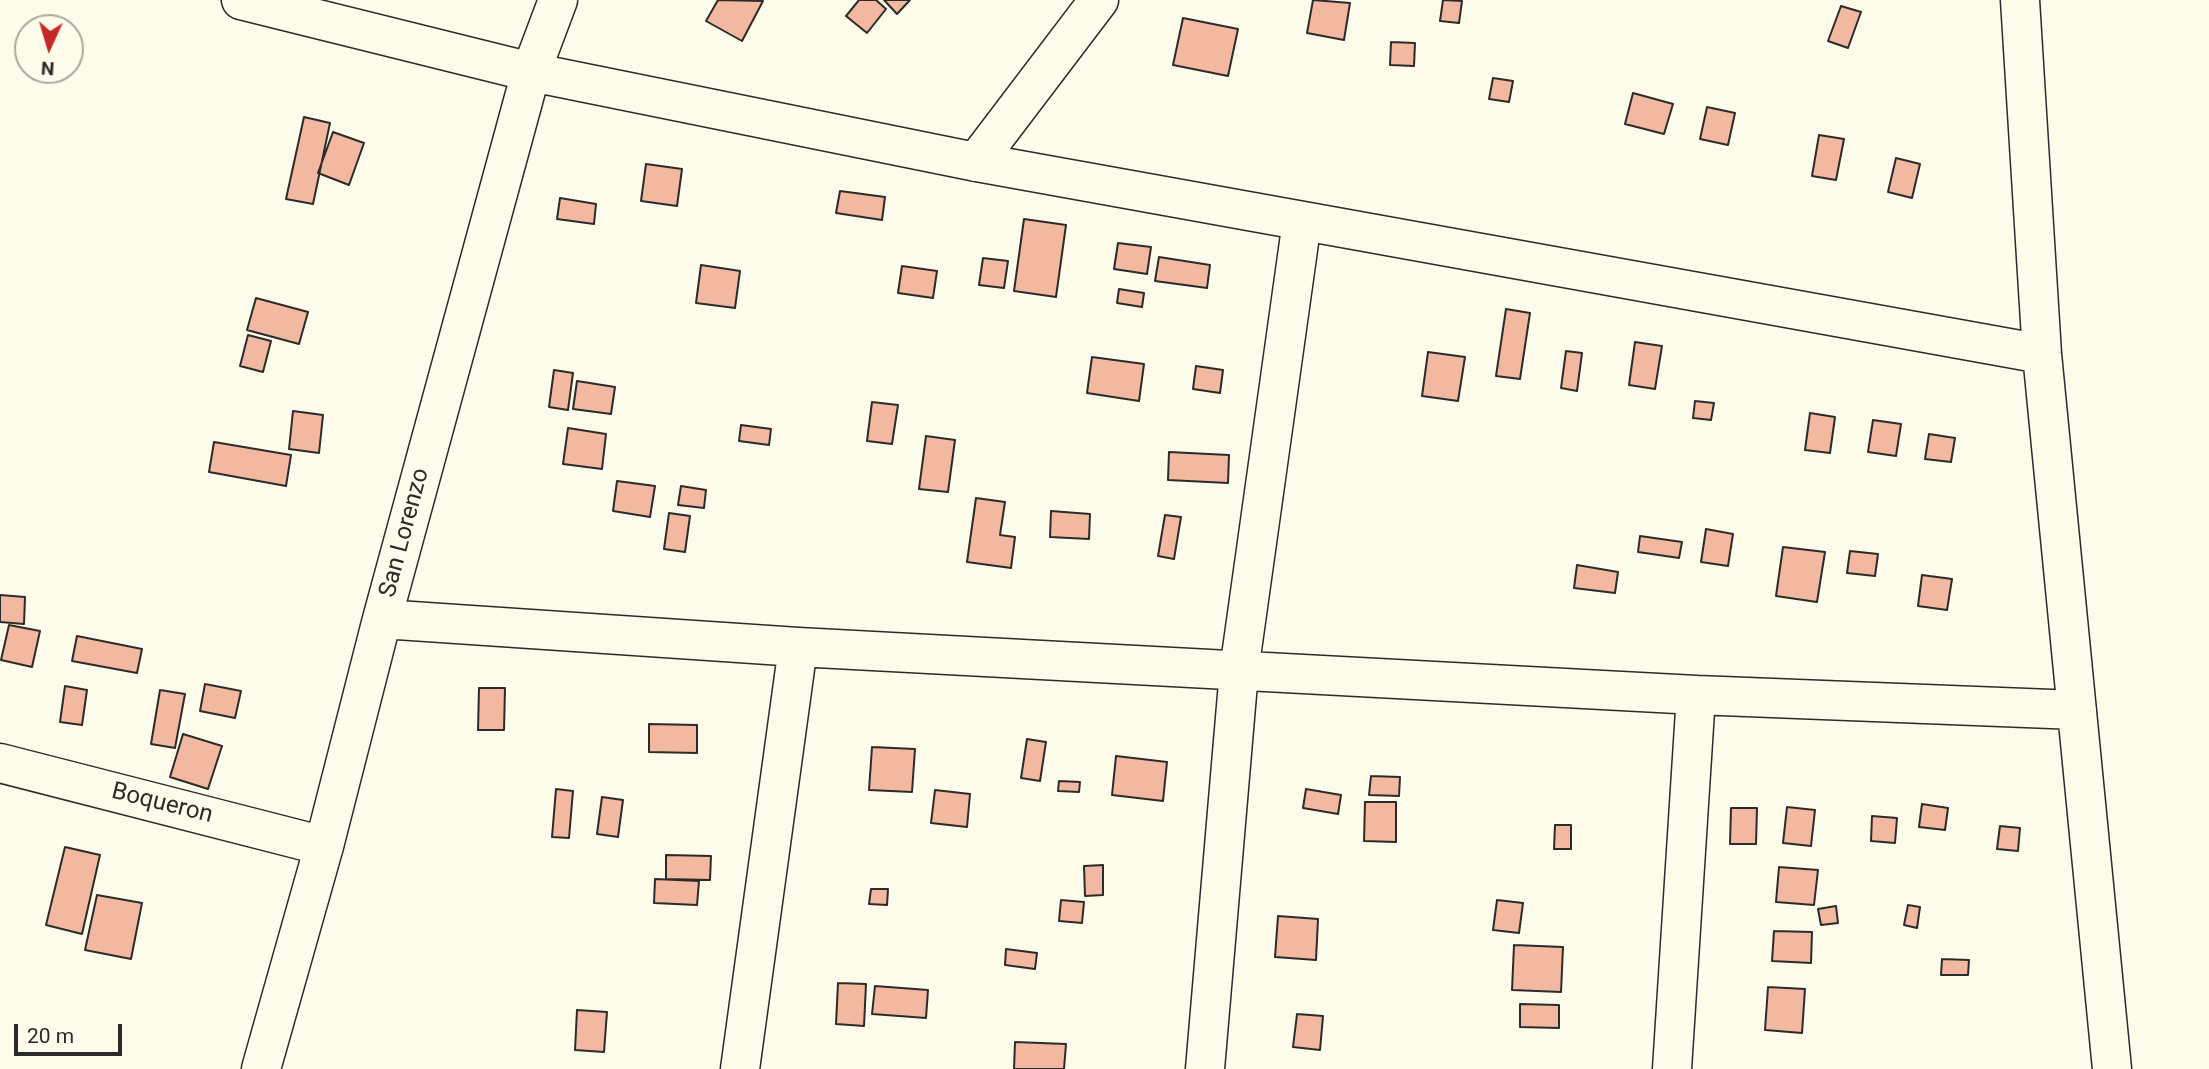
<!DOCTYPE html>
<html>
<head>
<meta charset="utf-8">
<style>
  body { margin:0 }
  #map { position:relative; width:2209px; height:1069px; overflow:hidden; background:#fdfbea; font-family:Roboto,sans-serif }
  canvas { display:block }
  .north { position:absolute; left:14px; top:14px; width:70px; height:70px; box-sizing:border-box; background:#fdfbea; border:2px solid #a9a89e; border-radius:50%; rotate:184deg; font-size:19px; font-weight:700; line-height:28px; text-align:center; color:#2b2b2b }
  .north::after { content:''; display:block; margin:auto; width:24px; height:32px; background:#c62828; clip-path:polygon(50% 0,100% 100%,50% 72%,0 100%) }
  .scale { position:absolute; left:14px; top:1024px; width:108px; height:32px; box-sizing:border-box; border:4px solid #2b2b2b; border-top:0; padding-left:9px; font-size:21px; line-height:24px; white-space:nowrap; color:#2b2b2b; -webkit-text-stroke:5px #fdfbea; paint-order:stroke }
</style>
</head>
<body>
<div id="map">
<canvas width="2209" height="1069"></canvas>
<div class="north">N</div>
<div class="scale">20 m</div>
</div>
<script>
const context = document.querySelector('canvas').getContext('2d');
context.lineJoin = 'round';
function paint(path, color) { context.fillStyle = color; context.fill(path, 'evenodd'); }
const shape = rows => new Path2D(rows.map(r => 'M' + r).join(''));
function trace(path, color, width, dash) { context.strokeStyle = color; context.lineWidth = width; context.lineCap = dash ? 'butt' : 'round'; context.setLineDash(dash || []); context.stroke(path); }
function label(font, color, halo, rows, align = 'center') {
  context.font = font + ' Roboto,sans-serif'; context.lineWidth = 5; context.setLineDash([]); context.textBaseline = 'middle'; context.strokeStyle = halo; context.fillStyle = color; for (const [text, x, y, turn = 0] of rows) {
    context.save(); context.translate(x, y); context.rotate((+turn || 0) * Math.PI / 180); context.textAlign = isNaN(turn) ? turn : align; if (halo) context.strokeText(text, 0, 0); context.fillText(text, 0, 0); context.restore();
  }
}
const building = shape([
  [718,0,763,1,742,41,706,21,718,0],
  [859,0,876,0,886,9,867,33,846,16,859,0],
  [884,0,910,0,897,14,884,0],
  [1313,0,1350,3,1344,40,1307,33,1313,0],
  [1443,0,1462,1,1459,23,1440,21,1443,0],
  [1841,6,1861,12,1848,48,1828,41,1841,6],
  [1183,18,1238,29,1228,76,1173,65,1183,18],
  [1391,42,1415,43,1414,66,1390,65,1391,42],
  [1493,78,1513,81,1509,102,1489,99,1493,78],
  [1633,93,1673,104,1664,134,1625,124,1633,93],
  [1707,107,1735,113,1728,145,1700,139,1707,107],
  [304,117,330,123,313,204,286,199,304,117],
  [333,132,364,143,349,185,318,173,333,132],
  [1819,135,1844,139,1836,180,1812,176,1819,135],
  [1896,158,1920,164,1912,198,1888,192,1896,158],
  [646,164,682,169,677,206,641,201,646,164],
  [840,191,885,197,882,220,836,213,840,191],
  [560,198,596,204,594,224,557,219,560,198],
  [1024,219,1066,225,1056,297,1014,291,1024,219],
  [1118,243,1151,247,1147,274,1114,269,1118,243],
  [1159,257,1210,265,1207,288,1155,281,1159,257],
  [983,258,1008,261,1004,288,979,285,983,258],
  [701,265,740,271,735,308,696,303,701,265],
  [902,266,937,271,933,298,898,293,902,266],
  [1119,289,1144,293,1142,307,1117,303,1119,289],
  [256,298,308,312,299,344,247,330,256,298],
  [1506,309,1530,313,1520,379,1496,376,1506,309],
  [248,335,271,341,263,372,240,366,248,335],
  [1635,342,1662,346,1655,389,1629,385,1635,342],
  [1566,351,1582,353,1577,391,1561,388,1566,351],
  [1428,352,1465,357,1458,401,1422,396,1428,352],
  [1092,357,1144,364,1139,401,1087,393,1092,357],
  [1196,366,1223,370,1220,393,1193,389,1196,366],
  [554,370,573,373,568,410,549,407,554,370],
  [577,381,615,387,611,414,573,409,577,381],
  [1695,401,1714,403,1711,420,1693,418,1695,401],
  [872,402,898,405,892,444,867,441,872,402],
  [293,411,323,415,319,453,289,449,293,411],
  [1810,413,1835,417,1830,453,1805,450,1810,413],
  [1873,420,1901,424,1896,456,1868,452,1873,420],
  [741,425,771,429,769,445,739,441,741,425],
  [568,428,606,434,602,469,563,464,568,428],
  [1929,434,1955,438,1951,462,1925,459,1929,434],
  [926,436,955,440,948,492,919,489,926,436],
  [214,442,291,455,286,486,209,472,214,442],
  [1169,452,1229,455,1228,483,1168,480,1169,452],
  [617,481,655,486,650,517,613,511,617,481],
  [681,486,706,490,704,508,678,505,681,486],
  [976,498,1005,502,1000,535,1015,537,1011,568,967,562,976,498],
  [1051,511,1090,514,1089,539,1050,537,1051,511],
  [669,513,690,516,685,552,664,549,669,513],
  [1165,515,1181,517,1174,559,1158,556,1165,515],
  [1706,529,1733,534,1728,566,1701,562,1706,529],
  [1640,536,1682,542,1679,558,1638,552,1640,536],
  [1783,547,1825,552,1817,602,1776,596,1783,547],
  [1850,551,1878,554,1875,576,1847,573,1850,551],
  [1577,565,1618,572,1615,593,1574,588,1577,565],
  [1922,575,1952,579,1947,610,1918,606,1922,575],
  [0,595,25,597,24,624,0,622,0,595],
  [9,625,40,631,32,667,1,660,9,625],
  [77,636,142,649,137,673,72,661,77,636],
  [205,684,241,691,235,718,200,711,205,684],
  [65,686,87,690,82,725,60,722,65,686],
  [479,688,505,688,504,730,478,730,479,688],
  [160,690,185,694,175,748,151,744,160,690],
  [649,724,697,725,697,753,649,752,649,724],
  [183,734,222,746,208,789,170,777,183,734],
  [1027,739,1046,742,1040,781,1021,778,1027,739],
  [872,747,915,749,912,792,869,790,872,747],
  [1116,756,1167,762,1163,801,1112,795,1116,756],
  [1371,776,1400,777,1399,796,1369,795,1371,776],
  [1059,781,1080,782,1079,792,1058,791,1059,781],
  [556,789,573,791,569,838,552,837,556,789],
  [1306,789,1341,795,1338,814,1303,808,1306,789],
  [935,790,970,794,967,827,931,823,935,790],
  [602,797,623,800,618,837,597,834,602,797],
  [1365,802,1396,802,1396,842,1364,841,1365,802],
  [1922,804,1948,808,1945,830,1919,827,1922,804],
  [1787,807,1815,810,1811,846,1783,843,1787,807],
  [1731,808,1757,808,1756,844,1730,844,1731,808],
  [1872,816,1897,818,1895,843,1871,841,1872,816],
  [1555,825,1571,825,1571,849,1554,849,1555,825],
  [2000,826,2020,828,2018,851,1997,849,2000,826],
  [65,847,100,855,82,934,46,925,65,847],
  [666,855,711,856,710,880,666,879,666,855],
  [1103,865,1103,895,1085,896,1084,866,1103,865],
  [1779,867,1818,870,1814,905,1776,902,1779,867],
  [655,879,699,881,697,905,654,903,655,879],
  [871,889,888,889,887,905,869,904,871,889],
  [97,895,142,903,131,959,85,950,97,895],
  [1061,900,1084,902,1082,923,1059,921,1061,900],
  [1497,900,1523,903,1519,933,1493,930,1497,900],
  [1908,905,1920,907,1917,928,1904,925,1908,905],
  [1836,906,1838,923,1821,925,1818,909,1836,906],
  [1278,916,1318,919,1316,960,1275,957,1278,916],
  [1774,931,1812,932,1811,963,1772,961,1774,931],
  [1514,945,1563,947,1561,992,1512,990,1514,945],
  [1006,949,1037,953,1035,969,1005,965,1006,949],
  [1942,959,1969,960,1968,975,1941,975,1942,959],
  [838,983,866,984,864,1026,836,1024,838,983],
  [875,986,928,990,926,1018,872,1014,875,986],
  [1768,987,1805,989,1802,1033,1765,1030,1768,987],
  [1520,1004,1559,1005,1559,1028,1520,1027,1520,1004],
  [577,1010,607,1012,604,1052,575,1050,577,1010],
  [1297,1014,1323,1016,1320,1050,1293,1047,1297,1014],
  [1015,1042,1066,1044,1064,1069,1014,1069,1015,1042]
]);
paint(building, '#f2b8a0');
trace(building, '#2b2b2b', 2);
const minor = shape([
  [241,0,531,72,976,162,2042,354],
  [2020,0,2042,354,2112,1069],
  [976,162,1099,0],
  [382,619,798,647,1696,695,2077,710],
  [0,763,324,846],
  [261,1069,324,846,382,619,531,72,558,0],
  [740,1069,798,647],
  [1205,1069,1239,671,1302,221],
  [1672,1069,1696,695]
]);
trace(minor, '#2b2b2b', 41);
trace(minor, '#fdfbea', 38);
label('24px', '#2b2b2b', '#fdfbea', [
  ["San Lorenzo",405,533,-75],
  ["Boqueron",162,804,14]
]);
</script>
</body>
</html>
